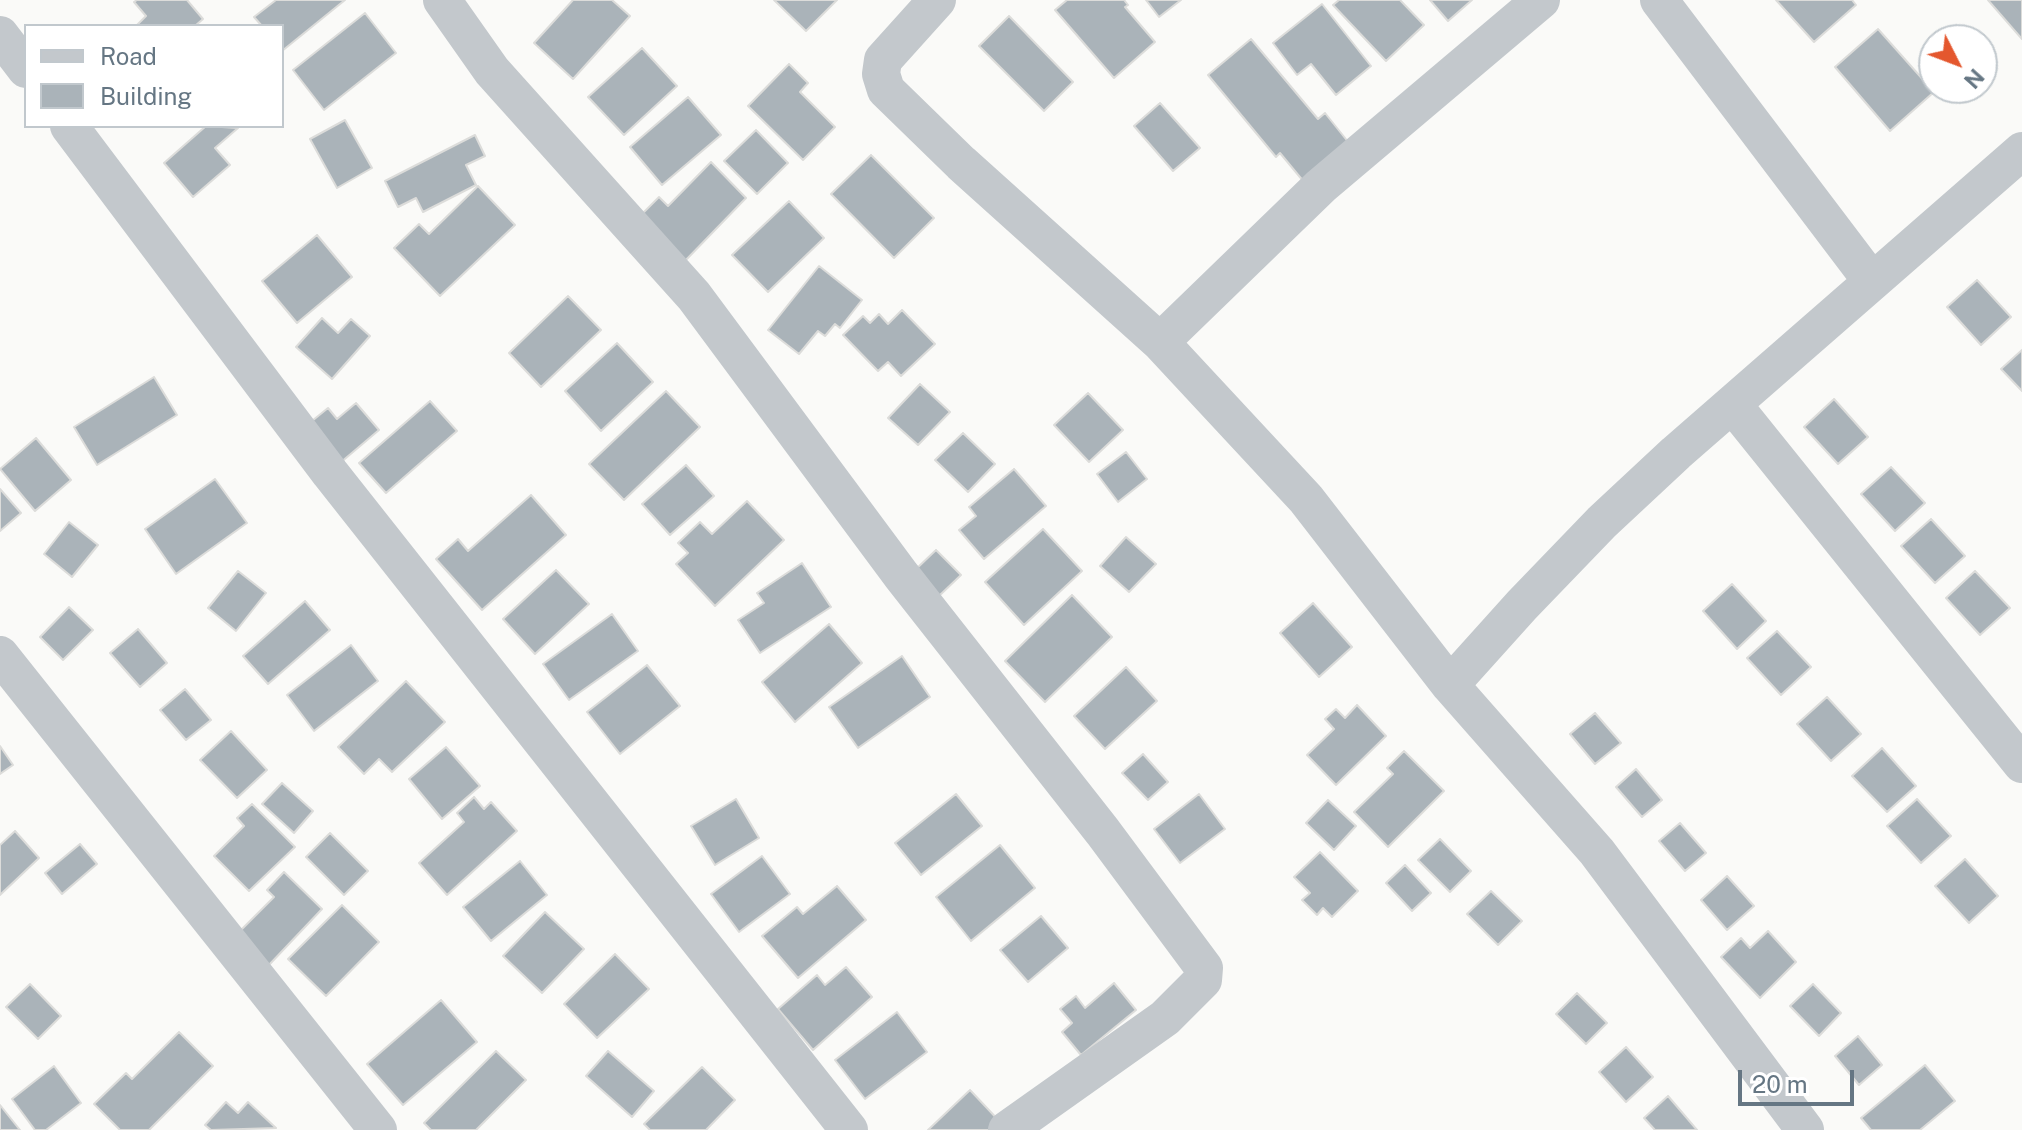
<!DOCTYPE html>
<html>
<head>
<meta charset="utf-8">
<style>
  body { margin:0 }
  #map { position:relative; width:2022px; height:1130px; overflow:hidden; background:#fafaf8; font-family:"Public Sans",sans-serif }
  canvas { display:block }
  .legend { position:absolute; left:24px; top:24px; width:260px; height:104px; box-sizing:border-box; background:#fff; border:2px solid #c1c8cd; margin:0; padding:10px 14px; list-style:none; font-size:24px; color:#657683 }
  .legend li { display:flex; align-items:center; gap:16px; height:40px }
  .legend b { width:40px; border:2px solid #c1c8cd }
  .north { position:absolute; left:1918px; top:24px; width:80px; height:80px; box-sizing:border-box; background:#fff; border:2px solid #c1c8cd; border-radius:50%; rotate:132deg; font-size:22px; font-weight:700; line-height:32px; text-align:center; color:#657683 }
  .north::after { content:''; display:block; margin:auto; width:28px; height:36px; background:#e4572e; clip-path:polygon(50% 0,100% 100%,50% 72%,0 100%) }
  .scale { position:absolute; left:1738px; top:1070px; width:116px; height:36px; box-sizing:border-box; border:4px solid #657683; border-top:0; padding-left:10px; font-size:24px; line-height:28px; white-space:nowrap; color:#657683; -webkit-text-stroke:6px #fff; paint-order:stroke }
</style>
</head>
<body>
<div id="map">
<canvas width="2022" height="1130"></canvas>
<ul class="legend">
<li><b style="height:10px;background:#c3c8cc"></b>Road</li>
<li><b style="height:22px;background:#aab3b9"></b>Building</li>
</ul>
<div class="north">N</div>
<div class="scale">20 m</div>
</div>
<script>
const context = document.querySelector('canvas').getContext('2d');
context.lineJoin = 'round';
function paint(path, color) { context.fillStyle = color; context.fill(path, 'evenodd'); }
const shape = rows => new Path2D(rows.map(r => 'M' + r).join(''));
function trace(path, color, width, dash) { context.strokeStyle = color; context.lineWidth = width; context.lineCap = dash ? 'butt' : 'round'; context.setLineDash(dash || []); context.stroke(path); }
const building = shape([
  [137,0,187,0,203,19,195,26,136,26,146,16,134,2,137,0],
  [276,0,345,0,282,51,282,26,262,26,254,17,276,0],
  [573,0,612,0,630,16,573,79,534,43,573,0],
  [774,0,837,0,806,31,774,0],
  [1067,0,1124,0,1128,5,1125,7,1155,42,1114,78,1055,10,1067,0],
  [1146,0,1181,0,1159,17,1146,0],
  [1339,0,1400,0,1424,25,1386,61,1333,5,1339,0],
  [1430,0,1472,0,1448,21,1430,0],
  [1776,0,1852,0,1856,5,1814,42,1776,0],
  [1988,0,2022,0,2022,39,1988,0],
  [1322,4,1371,66,1336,95,1311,64,1297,75,1273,43,1322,4],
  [365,13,396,53,324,110,293,70,365,13],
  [1009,16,1073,82,1044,111,979,46,1009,16],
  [1878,29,1934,92,1890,131,1835,67,1878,29],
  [1251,39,1318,119,1325,113,1349,143,1304,182,1280,153,1276,157,1208,75,1251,39],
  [642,48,677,86,624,135,588,97,642,48],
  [789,64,808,83,800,92,835,127,803,160,748,106,789,64],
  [688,97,721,135,662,185,630,147,688,97],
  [1160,103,1200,148,1173,171,1134,126,1160,103],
  [345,120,372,168,337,188,310,139,345,120],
  [206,126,238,128,215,148,230,165,193,197,164,163,206,126],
  [756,130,788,163,757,194,724,161,756,130],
  [475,135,485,156,466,165,476,185,423,212,416,198,398,207,385,181,475,135],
  [871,155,934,218,894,258,831,194,871,155],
  [711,162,746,198,682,264,637,219,659,197,668,206,711,162],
  [478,186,515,225,440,296,394,248,419,224,429,234,478,186],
  [789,201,824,238,768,292,732,255,789,201],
  [317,235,352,277,297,323,262,281,317,235],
  [819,266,862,300,840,328,835,324,825,336,818,331,799,354,768,330,819,266],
  [1977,280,2011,317,1981,345,1947,307,1977,280],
  [568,296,601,330,541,387,509,353,568,296],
  [902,310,935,344,901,376,888,362,878,371,843,335,863,316,870,323,879,314,888,324,902,310],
  [322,318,338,333,351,319,370,336,332,379,296,347,322,318],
  [617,343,653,382,601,431,565,391,617,343],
  [2022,350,2022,391,2001,369,2022,350],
  [154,377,177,415,97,465,74,427,154,377],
  [920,384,950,412,918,445,888,418,920,384],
  [666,391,700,427,624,500,589,464,666,391],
  [1088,393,1123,430,1089,462,1054,425,1088,393],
  [1834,399,1868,437,1838,464,1804,427,1834,399],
  [430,401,457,431,386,493,359,463,430,401],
  [356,403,379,430,340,463,307,425,328,408,337,419,356,403],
  [963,433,995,464,968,492,935,460,963,433],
  [36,438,71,480,35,511,0,469,36,438],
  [1126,452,1147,479,1118,502,1097,474,1126,452],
  [686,465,714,496,670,535,642,504,686,465],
  [1891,467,1925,503,1895,531,1861,494,1891,467],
  [1014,469,1046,506,984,559,959,530,976,516,969,507,1014,469],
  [215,479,247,523,176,574,145,529,215,479],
  [0,489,21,513,0,531,0,489],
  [531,495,566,535,482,610,436,559,458,539,468,551,531,495],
  [747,501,784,540,715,606,676,564,688,553,678,543,700,522,712,534,747,501],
  [1931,519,1965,556,1935,583,1901,546,1931,519],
  [69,522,98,545,72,577,44,554,69,522],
  [1043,529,1082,571,1024,625,985,582,1043,529],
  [1126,537,1156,564,1129,592,1100,566,1126,537],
  [936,550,961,575,939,596,914,571,936,550],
  [802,563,831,607,760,653,738,620,764,603,757,593,802,563],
  [556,570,589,604,535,654,503,619,556,570],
  [238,571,266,593,236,631,208,608,238,571],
  [1975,571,2010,608,1980,635,1946,598,1975,571],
  [1732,584,1766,621,1737,649,1703,611,1732,584],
  [1072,595,1112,637,1045,702,1005,661,1072,595],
  [305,601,330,630,268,684,243,656,305,601],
  [1313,603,1352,647,1319,677,1280,633,1313,603],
  [69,607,93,630,63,660,40,637,69,607],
  [612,614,638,651,569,700,543,664,612,614],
  [829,624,862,663,795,722,762,682,829,624],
  [138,629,167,663,140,687,110,653,138,629],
  [1777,631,1811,667,1781,695,1747,658,1777,631],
  [351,645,378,681,314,731,287,695,351,645],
  [902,656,930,697,858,748,829,707,902,656],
  [647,665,680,706,620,754,587,712,647,665],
  [1126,667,1157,701,1105,749,1074,716,1126,667],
  [406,681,445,722,392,772,379,759,364,774,338,747,406,681],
  [185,689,211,720,186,740,160,710,185,689],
  [1827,697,1861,734,1831,761,1797,724,1827,697],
  [1357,705,1386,736,1336,785,1307,755,1334,729,1325,719,1336,709,1345,718,1357,705],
  [1595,713,1621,743,1595,764,1570,734,1595,713],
  [231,731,267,770,237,798,200,760,231,731],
  [0,746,13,765,0,774,0,746],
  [446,747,480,786,442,819,409,779,446,747],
  [1882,748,1916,786,1887,812,1852,776,1882,748],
  [1404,751,1444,791,1388,847,1354,812,1393,774,1387,768,1404,751],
  [1143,754,1168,782,1148,800,1122,773,1143,754],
  [1636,769,1662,800,1642,817,1616,787,1636,769],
  [282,783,313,811,294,833,262,804,282,783],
  [956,794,982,826,921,875,895,843,956,794],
  [1199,794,1225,829,1180,863,1154,829,1199,794],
  [474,797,484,809,491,802,517,831,447,895,419,863,464,822,457,813,474,797],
  [736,799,759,838,715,865,691,826,736,799],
  [1917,799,1951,836,1921,863,1887,826,1917,799],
  [1328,800,1356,826,1334,850,1306,823,1328,800],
  [252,804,295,847,249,891,214,856,244,826,237,818,252,804],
  [1680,823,1706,853,1685,871,1659,841,1680,823],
  [15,831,39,858,0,895,0,845,15,831],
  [330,833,368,871,344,895,306,857,330,833],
  [1440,839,1471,871,1450,892,1418,860,1440,839],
  [80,844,97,864,62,894,45,873,80,844],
  [1000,845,1035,888,971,941,936,897,1000,845],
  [1320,852,1358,891,1332,917,1323,908,1317,915,1302,900,1310,893,1294,877,1320,852],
  [762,856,790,894,739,932,711,894,762,856],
  [1965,859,1998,896,1969,923,1935,886,1965,859],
  [520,861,547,895,491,941,463,907,520,861],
  [1405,865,1431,893,1412,911,1386,883,1405,865],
  [284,872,322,909,268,966,236,935,274,897,267,890,284,872],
  [1727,876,1754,906,1727,930,1701,900,1727,876],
  [837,886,866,920,798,978,762,936,797,907,803,914,837,886],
  [1491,891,1522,921,1498,945,1467,914,1491,891],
  [342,905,379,942,326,996,288,959,342,905],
  [545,912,584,949,542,993,503,956,545,912],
  [1041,916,1068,948,1028,982,1000,950,1041,916],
  [1768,931,1796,962,1760,998,1721,957,1741,938,1750,948,1768,931],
  [615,954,649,989,597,1038,564,1004,615,954],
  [846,967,872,997,813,1050,778,1009,817,975,825,985,846,967],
  [1114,983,1136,1010,1081,1055,1062,1032,1072,1023,1060,1009,1076,996,1085,1008,1114,983],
  [30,984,61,1016,38,1039,6,1007,30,984],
  [1813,984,1841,1013,1819,1036,1790,1006,1813,984],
  [1577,993,1607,1023,1586,1044,1556,1014,1577,993],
  [441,1000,477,1042,403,1105,367,1064,441,1000],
  [897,1012,927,1052,865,1099,835,1060,897,1012],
  [179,1032,213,1066,149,1130,120,1130,94,1104,126,1073,132,1079,179,1032],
  [1858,1036,1882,1065,1859,1085,1835,1056,1858,1036],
  [1626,1047,1653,1077,1626,1102,1599,1072,1626,1047],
  [496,1051,526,1080,476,1130,431,1130,424,1123,496,1051],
  [608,1051,654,1091,632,1117,586,1076,608,1051],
  [1925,1065,1955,1101,1920,1130,1871,1130,1861,1118,1925,1065],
  [54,1066,81,1103,46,1130,35,1130,12,1099,54,1066],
  [702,1067,735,1100,706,1130,650,1130,644,1124,702,1067],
  [970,1090,1002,1124,996,1130,928,1130,970,1090],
  [1668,1096,1697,1130,1655,1130,1644,1118,1668,1096],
  [226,1102,238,1113,248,1102,276,1128,211,1130,205,1125,226,1102],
  [0,1105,20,1130,0,1130,0,1105]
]);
paint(building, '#aab3b9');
trace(building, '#dcdcda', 2);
trace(shape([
  [442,0,492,71,694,296,901,575,1103,832,1204,968,1203,980,1165,1018,1007,1130],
  [937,0,883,60,881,74,886,90,961,163,1160,342,1306,499,1450,685],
  [1659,0,1871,280],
  [0,35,26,69],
  [69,126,330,473,849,1130],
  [1160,342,1321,186,1541,0],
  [1733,405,2022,764],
  [0,655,378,1130],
  [1805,1130,1597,852,1450,685,1522,605,1602,522,1676,453,2022,151]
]), '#c3c8cc', 38);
</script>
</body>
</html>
